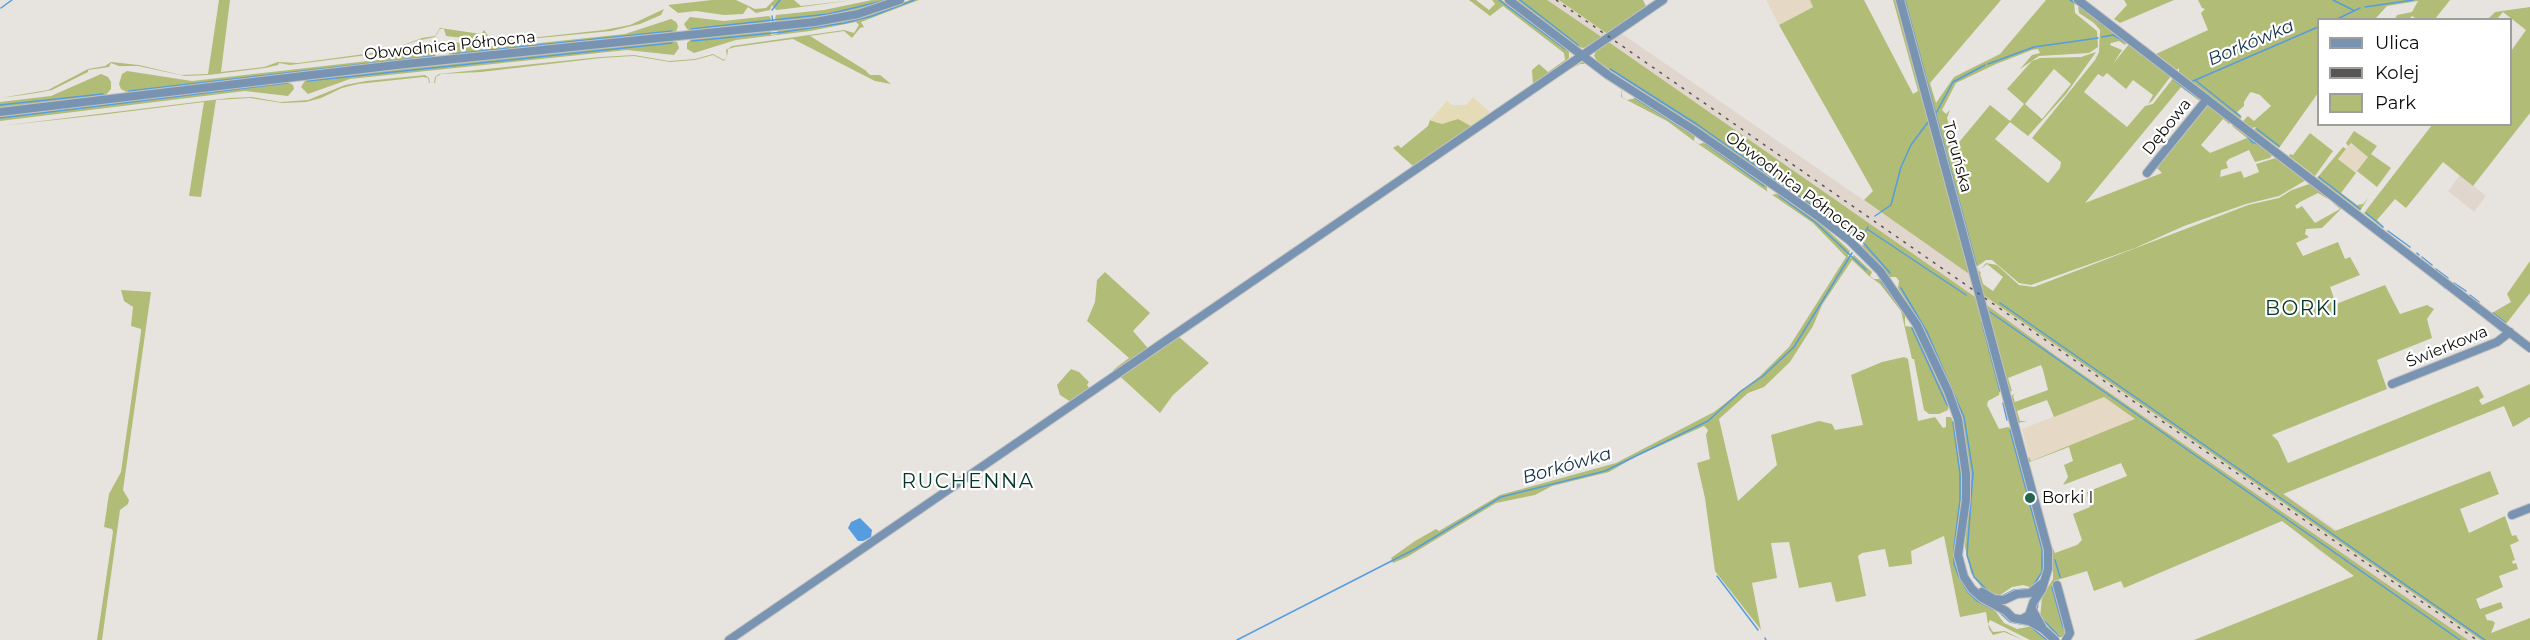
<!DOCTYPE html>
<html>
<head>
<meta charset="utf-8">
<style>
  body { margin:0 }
  #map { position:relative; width:2530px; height:640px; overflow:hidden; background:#e7e4e0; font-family:Montserrat,sans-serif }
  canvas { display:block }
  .legend { position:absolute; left:2317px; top:18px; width:195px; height:108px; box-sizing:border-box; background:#fff; border:2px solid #9e9e9d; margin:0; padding:8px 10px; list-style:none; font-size:18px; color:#0d0c0b }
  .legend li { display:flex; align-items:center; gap:12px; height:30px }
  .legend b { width:30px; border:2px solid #9e9e9d }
</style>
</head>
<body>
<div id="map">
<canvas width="2530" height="640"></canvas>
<ul class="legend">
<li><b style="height:8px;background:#7894b2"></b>Ulica</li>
<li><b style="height:8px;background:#575654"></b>Kolej</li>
<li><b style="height:16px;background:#b1bc77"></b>Park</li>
</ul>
</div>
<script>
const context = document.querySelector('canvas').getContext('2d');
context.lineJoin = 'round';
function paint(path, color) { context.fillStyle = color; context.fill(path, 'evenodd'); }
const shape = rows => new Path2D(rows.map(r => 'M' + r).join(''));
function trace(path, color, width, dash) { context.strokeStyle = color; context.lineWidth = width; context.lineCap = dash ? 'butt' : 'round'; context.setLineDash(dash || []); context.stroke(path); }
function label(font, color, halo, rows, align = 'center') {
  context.font = font + ' Montserrat,sans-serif'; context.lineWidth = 4.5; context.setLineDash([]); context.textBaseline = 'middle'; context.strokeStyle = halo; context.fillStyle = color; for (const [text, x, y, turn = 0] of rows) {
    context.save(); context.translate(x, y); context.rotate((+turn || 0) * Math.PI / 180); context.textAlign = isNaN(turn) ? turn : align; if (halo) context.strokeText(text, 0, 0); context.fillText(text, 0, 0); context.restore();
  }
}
paint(shape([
  [1531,0,1573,0,1965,270,1979,267,1984,286,2387,565,2500,640,2448,640,2314,547,2315,544,2087,385,1644,83],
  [2460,175,2486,196,2474,212,2448,191]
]), '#e0d6cd');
paint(shape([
  [1766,0,1810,0,1814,6,1779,25],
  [2350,143,2369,157,2356,173,2338,159],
  [2104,397,2136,420,2030,461,2022,429]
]), '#e5d9c5');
paint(shape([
  [219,0,230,0,221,72,264,67,278,62,298,63,387,51,422,38,435,36,440,28,481,34,484,30,490,39,502,41,604,30,630,25,664,9,661,15,640,24,611,31,498,42,446,36,444,29,440,29,435,37,416,41,383,53,290,65,279,63,278,65,265,68,208,75,185,76,180,75,138,66,119,66,111,63,109,67,88,70,88,72,52,90,42,92,23,95,0,98,48,90,88,69,105,66,111,62,139,65,181,75,208,74],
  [712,0,736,0,755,9,766,8,774,0,794,0,801,6,854,0,786,9,776,10,772,5,770,10,756,13,748,7,743,14,724,15,696,11,678,13,668,5],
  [872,0,890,0,857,11,814,18,777,22,775,18,776,15,824,10],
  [910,0,919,0,861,22,864,27,860,28,852,38,844,31,810,36,865,70,870,75,880,75,891,84,875,81,793,39,735,47,728,49,727,57,724,61,713,55,695,60,670,62,634,56,601,58,481,72,441,74,436,77,435,83,429,83,428,78,423,77,358,84,342,88,321,98,306,102,282,103,250,98,216,100,201,197,189,196,204,102,100,115,0,126,229,98,252,97,280,102,308,100,345,85,366,81,425,75,429,78,430,83,434,83,435,77,439,74,600,57,634,55,669,61,695,59,713,54,724,60,727,57,726,50,732,46,844,30,854,33,859,25,856,22,810,31,736,40,694,53,687,49,687,43,691,39,770,31,771,35,777,34,778,30,844,21,872,14],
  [1469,0,1476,0,1489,10,1495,4,1492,0,1502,0,1560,43,1569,51,1569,58,1533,86,1532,70,1539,64,1548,72,1565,60,1564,53,1503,6,1490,16],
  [1517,0,1547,0,1603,38,1584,48,1577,47],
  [1559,0,1643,0,1646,6,1644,11,1609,35],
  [1810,0,1864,0,1913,94,1918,91,1893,0,1896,0,1972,276,1864,200,1873,191,1779,25,1813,7],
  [1903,0,2001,0,1930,83,1936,103,1954,77,2000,54,2046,0,2074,0,2075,13,2097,31,2098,47,2089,53,2039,56,2020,69,2032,55,2040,53,2038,49,2032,50,1996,64,1956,83,1942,110,1946,114,1950,110,1947,118,1955,147,1990,105,2010,121,2024,104,2007,89,2032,61,2040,58,2081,57,2096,52,2066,94,2028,136,2010,122,1995,139,2048,183,2060,168,2061,162,2032,138,2095,60,2099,52,2100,30,2094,23,2079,13,2078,7,2081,6,2127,42,2125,45,2119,41,2111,43,2110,45,2122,50,2113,64,2129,44,2171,76,2152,101,2148,104,2153,95,2133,80,2126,89,2107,73,2103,77,2098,74,2084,92,2127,127,2145,106,2153,104,2174,77,2202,99,2201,102,2181,87,2085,203,2162,173,2156,167,2209,104,2232,120,2229,124,2223,119,2201,145,2210,153,2247,138,2232,126,2236,123,2273,154,2270,158,2255,162,2249,150,2229,159,2226,162,2228,168,2221,170,2220,177,2241,171,2244,178,2259,172,2256,164,2279,157,2306,180,2279,196,2246,204,2184,226,2135,248,2031,285,2019,283,1992,260,1986,260,1975,268],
  [2054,69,2071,84,2042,119,2025,104],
  [2124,0,2174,0,2120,23,2114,19,2127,5],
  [2198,0,2450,0,2435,19,2417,19,2412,16,2409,19,2395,19,2397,15,2412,12,2418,1,2387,6,2375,19,2318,20,2318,93,2279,148,2254,130,2256,127,2252,128,2243,121,2248,116,2254,121,2271,106,2260,95,2251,92,2249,94,2244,102,2244,106,2237,112,2242,117,2240,119,2179,72,2179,68,2177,70,2156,54,2208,30,2201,13,2205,9,2202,8],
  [2530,7,2530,113,2473,186,2443,162,2406,208,2395,199,2377,220,2384,227,2383,228,2364,213,2432,125,2510,124,2511,51,2526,30,2503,12,2497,19,2488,19,2495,12],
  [769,16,771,18,769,23,691,31,687,29,684,24,690,17,724,21],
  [671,19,676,22,678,26,676,32,671,33,452,56,446,51,447,46,452,42,502,47,625,34],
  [672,41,677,42,679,48,674,55,627,50,350,79,308,94,301,87,306,79],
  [1607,41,1978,299,2001,383,1999,395,1988,401,1987,405,1999,429,2008,427,2012,429,2027,484,2031,507,2035,512,2040,530,2044,569,2035,586,2033,588,2023,585,2012,587,1997,597,1997,594,1990,594,1982,588,1971,573,1965,547,1970,473,1963,426,1956,402,1932,348,1916,316,1898,288,1899,281,1896,277,1889,277,1862,246,1865,243,1862,238,1858,237,1855,240,1710,136,1598,62,1594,56,1596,51],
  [432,43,437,45,439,50,434,58,128,93,121,89,119,84,122,74,127,71,192,81,386,59],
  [1582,62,1586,63,1621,88,1622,97,1627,100,1636,98,1677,122,1692,133,1691,135,1695,135,1694,141,1699,144,1707,142,1767,184,1767,191,1772,195,1779,193,1817,220,1850,251,1848,256,1851,258,1854,255,1872,272,1870,276,1874,279,1882,279,1905,312,1905,326,1914,327,1949,404,1948,410,1939,414,1929,414,1924,410,1914,359,1912,359,1901,311,1880,284,1869,276,1852,260,1822,305,1813,326,1790,362,1764,387,1748,393,1719,419,1738,501,1777,465,1771,435,1819,421,1832,424,1835,430,1863,425,1851,375,1882,362,1904,357,1908,359,1918,421,1935,417,1943,428,1946,427,1946,417,1951,417,1956,428,1963,474,1956,555,1961,578,1974,596,1994,609,2004,623,2017,629,2032,626,2032,629,2033,628,2046,640,2030,640,1990,620,1988,624,1993,632,2005,631,2023,640,2004,632,1993,635,1989,629,1988,624,1986,612,1960,617,1944,536,1911,551,1912,564,1889,567,1885,549,1862,553,1858,556,1866,596,1836,602,1831,582,1799,588,1789,542,1771,543,1777,578,1752,583,1761,630,1715,571,1705,498,1697,463,1710,459,1706,435,1708,430,1704,426,1635,457,1609,472,1552,486,1535,495,1496,503,1407,557,1393,563,1391,558,1415,541,1436,529,1439,531,1500,495,1616,463,1714,412,1760,376,1789,347,1846,257,1813,223,1694,141,1667,121,1621,97,1621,89,1586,64,1580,64,1565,72],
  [101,74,108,77,111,82,111,89,105,96,0,108,0,102,51,96],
  [288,82,293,85,294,89,288,96,245,91,0,121,0,116],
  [1458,118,1471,126,1413,166,1393,148,1398,145,1401,148,1428,126,1430,120,1438,123],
  [2354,131,2377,146,2371,154,2391,168,2377,187,2357,171,2368,157,2351,143,2348,146,2346,143],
  [2310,133,2333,151,2315,176,2289,156,2290,154,2293,155],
  [2343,147,2346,149,2338,159,2356,173,2341,193,2357,205,2363,204,2368,198,2360,211,2317,178],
  [2312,183,2328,199,2318,193,2300,202,2295,206,2297,209,2302,206,2315,223,2340,209,2332,202,2342,206,2341,209,2322,228,2306,229,2305,234,2309,237,2296,243,2303,256,2338,242,2345,259,2350,257,2360,275,2330,287,2336,304,2385,285,2400,314,2427,305,2434,309,2427,319,2432,338,2377,360,2387,389,2272,435,2278,441,2288,463,2478,386,2484,397,2479,400,2482,405,2530,384,2530,417,2513,427,2504,406,2283,494,2335,531,2490,471,2499,494,2460,509,2469,533,2505,516,2512,536,2516,535,2519,541,2510,545,2515,560,2512,561,2513,564,2516,563,2518,569,2499,576,2503,587,2476,599,2480,609,2501,602,2503,608,2485,615,2487,620,2493,621,2495,623,2491,633,2530,618,2530,640,2481,640,1982,294,1978,271,1981,272,1980,274,1983,284,1993,291,2003,277,1987,264,1981,269,1986,263,1997,265,2019,285,2034,287,2248,205,2279,198,2292,190],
  [2530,261,2530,293,2506,324,2492,313,2511,302,2507,294],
  [1105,272,1150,313,1133,331,1153,354,1179,337,1209,363,1173,395,1160,413,1113,370,1129,358,1087,321,1095,302,1097,280],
  [121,290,151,292,123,490,129,500,128,504,120,510,102,640,97,640,113,532,112,529,104,527,109,494,121,472,141,332,141,329,131,326,133,307,124,301],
  [1984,303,2056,356,2468,640,2194,640,2354,576,2282,521,2124,588,2121,581,2094,591,2087,571,2054,581,2054,591,2067,630,2064,637,2058,637,2060,635,2051,630,2042,617,2040,618,2042,597,2053,579,2053,558,2050,542,2055,553,2077,545,2082,540,2073,514,2090,507,2087,492,2127,476,2121,463,2063,485,2068,477,2064,465,2073,461,2069,447,2027,463,2027,459,2029,457,2031,461,2135,419,2104,397,2054,417,2047,400,2017,411,2020,421,2027,421,2018,423,2010,396,2015,394,2013,396,2015,402,2048,390,2043,370,2041,365,2008,378,2012,391,2009,392],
  [1071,369,1079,372,1089,382,1087,385,1090,389,1071,402,1060,395,1057,385]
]), '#b1bc77');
paint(shape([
  [1473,97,1490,112,1471,126,1458,119,1442,124,1430,120,1447,101,1452,105,1466,105]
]), '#e5dbb6');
paint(shape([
  [860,518,872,530,871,537,863,541,858,541,848,528,851,522]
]), '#559dde');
trace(shape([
  [1499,0,1565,49],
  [1520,0,1578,45],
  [1905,0,1976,264],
  [2070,0,2075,3],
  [2333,0,2353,10],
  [2080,7,2086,12],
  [2365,7,2413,0],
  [1,8,12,0],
  [772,10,780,0],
  [772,16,773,22],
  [2335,20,2360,8],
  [2099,22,2104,26],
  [691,29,828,14,887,0],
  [2102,37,2113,35,2126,42],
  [692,41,783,32,844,23,872,16,914,0],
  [2130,45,2170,76],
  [453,54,672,31],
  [1988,64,2034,47,2098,38],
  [1610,69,1698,125,1860,239],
  [2173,79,2184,88],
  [2195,80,2240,116],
  [307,81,672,43],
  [2193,81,2318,27],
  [2185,89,2201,100],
  [129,91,434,56],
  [1635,98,1692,134],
  [0,105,103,94],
  [2208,105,2210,107],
  [1935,115,1953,82,1985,65],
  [0,118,287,83],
  [2257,129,2279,146],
  [2246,134,2252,142,2261,145],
  [1706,144,1764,186],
  [2319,177,2360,209],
  [1779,196,1815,222,1866,270],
  [2366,213,2383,227],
  [1875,216,1891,205,1901,167,1911,145,1928,122],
  [1867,229,1966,295],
  [2388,231,2410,247],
  [1861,240,1890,273],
  [1859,243,1868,227],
  [1301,253,1307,249],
  [2417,253,2419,255],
  [2422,257,2432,265],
  [2420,268,2431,277],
  [2436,269,2448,278],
  [1881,281,1904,313],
  [2438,282,2445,288],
  [2454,283,2466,291],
  [1901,288,1927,332,1964,417,1973,473,1967,555,1974,577,1988,591],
  [2470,295,2479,302],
  [2000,303,2485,640],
  [2466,303,2469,306],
  [2476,311,2502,332],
  [1990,312,2460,640],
  [2493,313,2505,322],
  [1982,323,2000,391],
  [1912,328,1947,405],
  [2513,340,2523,347],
  [2003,403,2007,420],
  [1953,422,1960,474,1960,500,1954,547,1954,564,1959,577,1968,592,1977,601,1993,609],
  [2010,430,2042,549,2042,572,2033,586],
  [2055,560,2060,577],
  [1717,576,1758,630],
  [2052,587,2063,627],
  [2002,596,2014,590,2027,589],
  [2037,611,2038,602],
  [1999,612,2010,622,2027,625],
  [2041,618,2059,636],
  [2032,628,2047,640],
  [1765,638,1766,640],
  [1237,640,1415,549,1501,497,1605,471,1708,421,1741,391,1763,376,1794,347,1852,253]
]), '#559dde', 1.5);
const minor = shape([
  [1509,0,1608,75,1694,130,1819,217,1849,240,1880,271,1917,325,1948,391,1958,419,1966,474,1966,500,1958,555,1964,577,1972,589,1982,598,2006,611,2013,618,2029,621,2043,629,2055,640],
  [1900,0,2048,550,2048,569,2042,589,2033,603,2029,615,2022,619],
  [2078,0,2530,348],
  [0,112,396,65,815,22,858,14,900,0],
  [2147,173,2207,99],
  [2392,384,2497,342,2510,332],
  [2512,515,2530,508],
  [2057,585,2070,633,2066,640],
  [1982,592,1994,599,2004,600,2017,594,2030,593,2044,582],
  [2032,609,2043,629],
  [729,640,1663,0]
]);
trace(minor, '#c4c1be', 10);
trace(minor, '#7894b2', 8);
trace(shape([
  [1556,0,2477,640]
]), '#575654', 1.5, [3, 6]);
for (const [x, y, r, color] of [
  [2030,498,6,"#25634e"]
]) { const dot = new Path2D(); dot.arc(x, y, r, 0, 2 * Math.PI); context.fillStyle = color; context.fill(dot); trace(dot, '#fff', 2); }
label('16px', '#0d0c0b', '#fff', [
  ["Obwodnica Północna",450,46,-6],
  ["Dębowa",2167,127,-51],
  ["Toruńska",1957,157,75],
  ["Obwodnica Północna",1796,187,37],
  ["Świerkowa",2447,347,-22]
]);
label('16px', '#0d0c0b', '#fff', [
  ["Borki I",2042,498]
], 'left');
label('italic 18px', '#14324d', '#fff', [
  ["Borkówka",2251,43,-23],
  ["Borkówka",1567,466,-16]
]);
context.letterSpacing = '1.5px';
label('20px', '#023829', '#fff', [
  ["BORKI",2302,309],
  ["RUCHENNA",968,482]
]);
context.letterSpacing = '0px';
</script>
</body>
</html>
